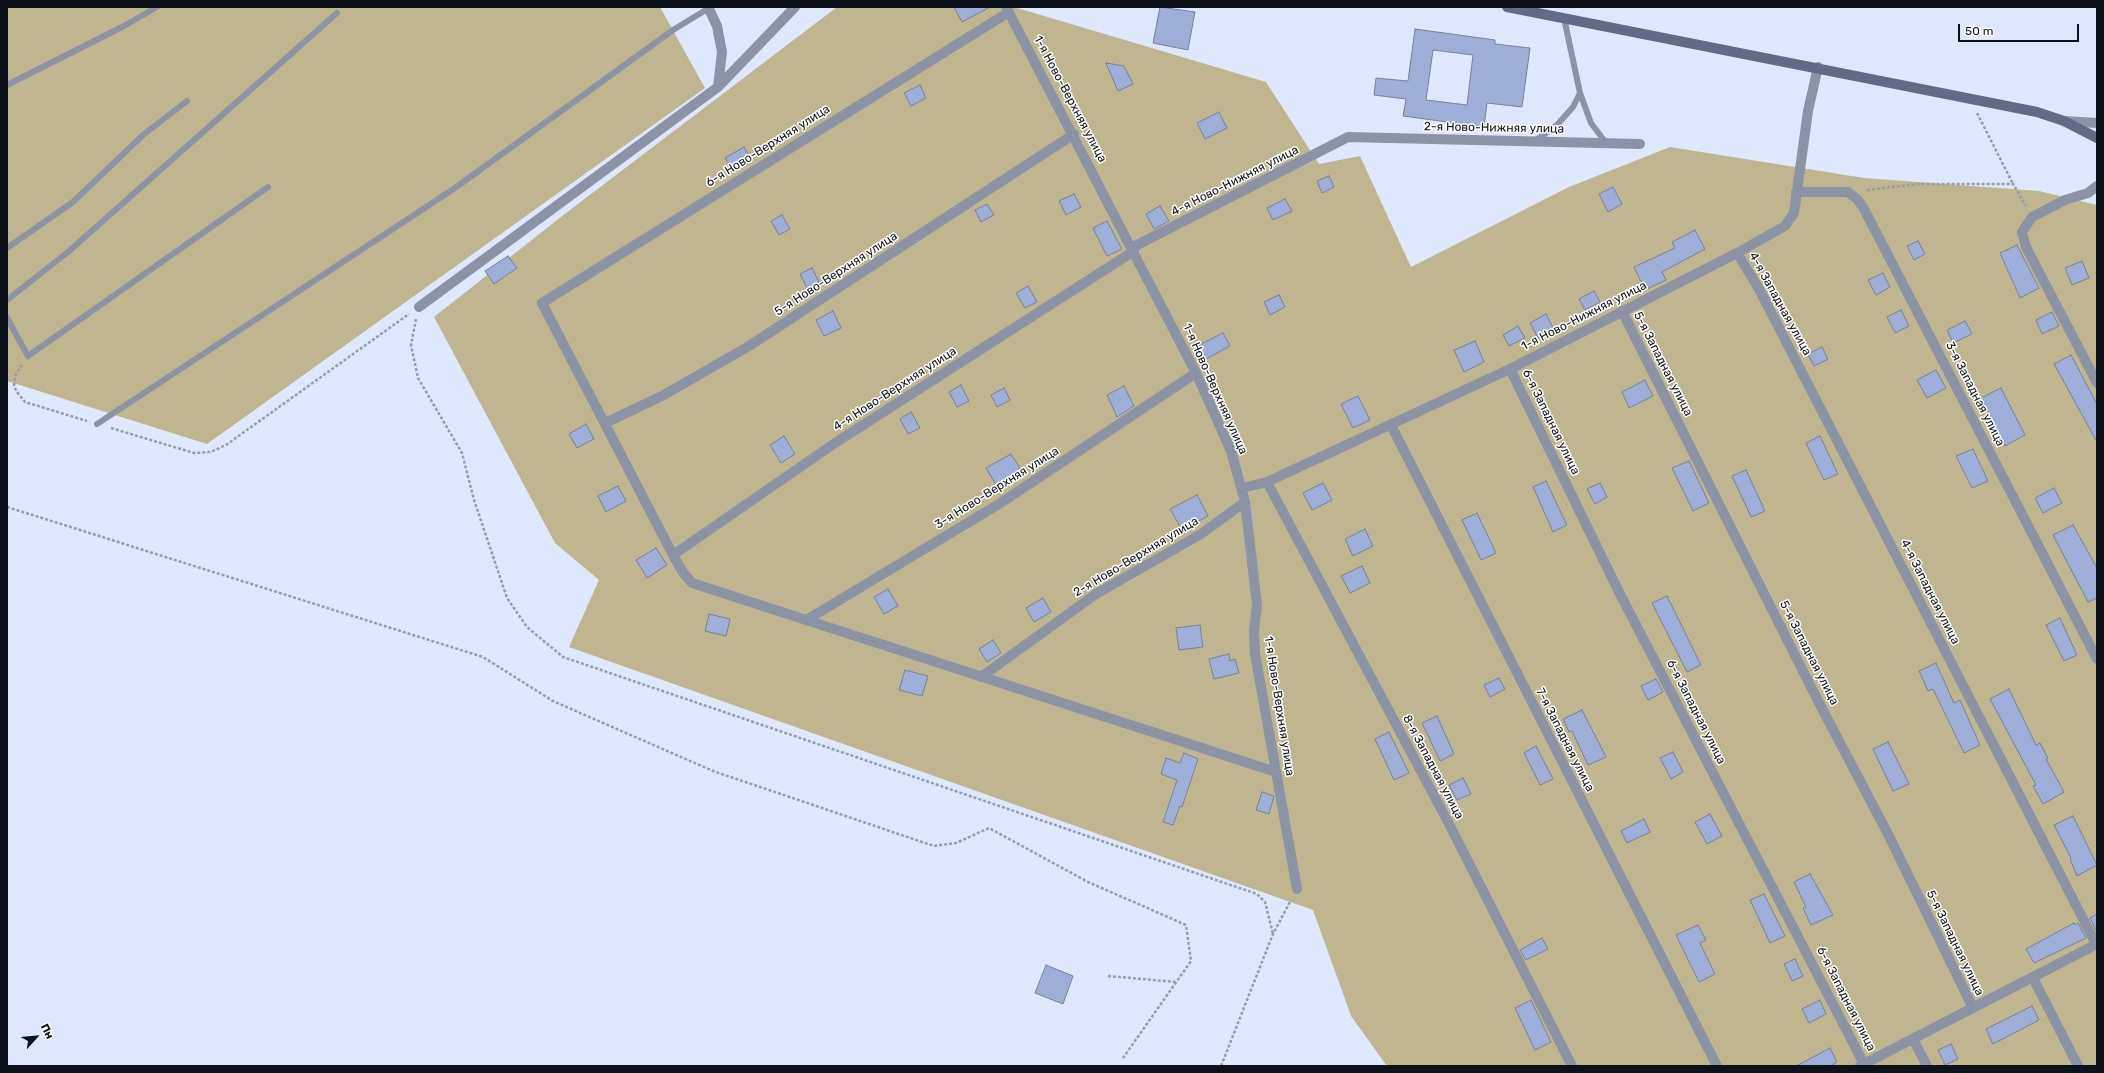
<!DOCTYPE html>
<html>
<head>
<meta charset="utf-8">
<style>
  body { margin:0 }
  #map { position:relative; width:2104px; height:1073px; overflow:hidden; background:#dfe7fc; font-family:Rubik,sans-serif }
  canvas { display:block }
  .frame { position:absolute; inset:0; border:8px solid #0d1119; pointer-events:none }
  .north { position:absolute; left:16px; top:1017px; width:40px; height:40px; -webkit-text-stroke:3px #fff; paint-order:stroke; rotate:63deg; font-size:11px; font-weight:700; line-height:16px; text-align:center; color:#0d1119 }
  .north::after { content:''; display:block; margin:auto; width:14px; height:18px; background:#0d1119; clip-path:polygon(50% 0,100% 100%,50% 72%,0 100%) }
  .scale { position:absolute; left:1958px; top:24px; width:121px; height:18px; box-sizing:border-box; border:2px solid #0d1119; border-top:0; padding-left:5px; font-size:12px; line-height:14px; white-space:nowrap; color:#0d1119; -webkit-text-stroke:3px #fff; paint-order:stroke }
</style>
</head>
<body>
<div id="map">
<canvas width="2104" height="1073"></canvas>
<div class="frame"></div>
<div class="north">Пн</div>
<div class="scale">50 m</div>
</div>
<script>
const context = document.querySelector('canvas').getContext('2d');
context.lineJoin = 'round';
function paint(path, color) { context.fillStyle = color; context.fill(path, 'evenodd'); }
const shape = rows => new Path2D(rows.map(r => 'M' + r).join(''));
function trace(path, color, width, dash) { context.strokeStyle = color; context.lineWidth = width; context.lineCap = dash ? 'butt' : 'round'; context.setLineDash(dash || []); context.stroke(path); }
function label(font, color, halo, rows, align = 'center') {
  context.font = font + ' Rubik,sans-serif'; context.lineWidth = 3; context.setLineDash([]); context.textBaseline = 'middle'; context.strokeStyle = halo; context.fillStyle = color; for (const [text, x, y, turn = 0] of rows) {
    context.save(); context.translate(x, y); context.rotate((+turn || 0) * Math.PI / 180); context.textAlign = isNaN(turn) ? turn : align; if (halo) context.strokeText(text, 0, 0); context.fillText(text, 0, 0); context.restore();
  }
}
paint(shape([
  [7,7,660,7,705,88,207,444,7,381],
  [837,7,1014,7,1266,82,1319,164,1360,156,1411,267,1569,187,1670,147,1864,178,2039,191,2097,205,2097,1066,1387,1066,1351,1016,1313,910,569,647,599,580,555,543,434,317,566,213]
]), '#bfb68f');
const building = shape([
  [954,7,990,7,962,22,954,7],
  [1160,7,1195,12,1188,50,1153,43,1160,7],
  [1415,29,1495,40,1495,44,1530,48,1522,107,1487,103,1484,127,1403,116,1406,99,1374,95,1376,78,1408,81,1415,29],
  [1433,50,1473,55,1467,105,1426,100,1433,50],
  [1106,63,1124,66,1133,84,1118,91,1106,63],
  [920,85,926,98,911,106,904,93,920,85],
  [1219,112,1227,128,1205,139,1197,123,1219,112],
  [744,147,752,161,734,172,725,158,744,147],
  [1329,176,1334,187,1322,193,1317,181,1329,176],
  [1613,187,1622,204,1608,212,1599,194,1613,187],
  [1074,194,1081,207,1066,215,1059,201,1074,194],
  [1285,199,1292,211,1273,220,1267,208,1285,199],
  [987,204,994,215,981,222,975,210,987,204],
  [1160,206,1169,221,1154,229,1146,214,1160,206],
  [782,215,790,229,779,235,771,221,782,215],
  [1107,221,1122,249,1107,256,1093,228,1107,221],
  [1695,230,1705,249,1662,272,1666,280,1645,290,1634,267,1675,248,1672,242,1695,230],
  [1918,241,1925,254,1914,260,1907,246,1918,241],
  [2017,245,2039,288,2020,298,2000,253,2017,245],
  [508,256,517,268,494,284,485,271,508,256],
  [2082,261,2089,278,2072,285,2065,268,2082,261],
  [812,268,820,284,808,290,800,274,812,268],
  [1883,273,1890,287,1876,295,1868,280,1883,273],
  [1028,286,1037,302,1025,308,1016,293,1028,286],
  [1594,291,1600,302,1585,310,1579,299,1594,291],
  [1279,295,1285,307,1270,315,1264,302,1279,295],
  [1901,310,1909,326,1895,333,1887,317,1901,310],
  [833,311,841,328,824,336,816,320,833,311],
  [2052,312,2059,326,2042,334,2036,320,2052,312],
  [1546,314,1554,330,1538,338,1530,323,1546,314],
  [1965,321,1972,334,1953,343,1947,330,1965,321],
  [1518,326,1525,338,1509,346,1503,335,1518,326],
  [1223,333,1230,346,1206,359,1199,345,1223,333],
  [1475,341,1484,362,1464,372,1454,350,1475,341],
  [1822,347,1828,359,1814,366,1808,354,1822,347],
  [2071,355,2097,404,2097,442,2054,364,2071,355],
  [1936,370,1946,388,1927,398,1917,380,1936,370],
  [1645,380,1653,396,1629,408,1622,392,1645,380],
  [961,385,969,401,957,407,949,392,961,385],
  [1124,386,1134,406,1117,417,1107,395,1124,386],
  [1004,388,1010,400,997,407,991,395,1004,388],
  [2001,388,2025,435,2005,446,1981,398,2001,388],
  [1358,396,1370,420,1353,428,1341,404,1358,396],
  [911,412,920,428,908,434,900,419,911,412],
  [586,424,594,439,577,448,569,434,586,424],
  [784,436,795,454,781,463,770,445,784,436],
  [1820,436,1838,474,1824,480,1806,443,1820,436],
  [1973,449,1988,481,1972,488,1956,456,1973,449],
  [1011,454,1023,473,998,488,986,468,1011,454],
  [1689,461,1709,503,1693,511,1672,468,1689,461],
  [1746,470,1765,511,1751,517,1732,476,1746,470],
  [1546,481,1567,525,1553,532,1533,487,1546,481],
  [1323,483,1332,500,1312,510,1303,493,1323,483],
  [1600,483,1607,497,1595,504,1587,489,1600,483],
  [618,486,626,501,606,512,598,496,618,486],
  [2054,488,2062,503,2043,513,2035,498,2054,488],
  [1197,495,1208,516,1182,530,1170,509,1197,495],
  [1477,513,1496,553,1481,560,1462,520,1477,513],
  [2073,525,2097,568,2097,598,2088,602,2053,535,2073,525],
  [1365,529,1373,546,1353,556,1345,539,1365,529],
  [656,548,667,565,647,578,636,560,656,548],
  [1362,566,1370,583,1350,593,1341,576,1362,566],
  [888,589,898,606,884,614,874,597,888,589],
  [1667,596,1701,665,1687,672,1652,603,1667,596],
  [1043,598,1051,612,1034,622,1026,608,1043,598],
  [709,614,730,619,726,636,705,631,709,614],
  [2060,618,2077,655,2064,661,2046,625,2060,618],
  [1200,625,1203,647,1179,650,1176,628,1200,625],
  [993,640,1001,653,987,662,979,649,993,640],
  [1229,654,1230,661,1235,659,1239,673,1214,679,1209,659,1229,654],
  [1936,663,1954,703,1960,700,1980,745,1964,753,1933,689,1928,691,1919,671,1936,663],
  [905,670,928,676,922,696,899,690,905,670],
  [1499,678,1505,689,1490,697,1484,685,1499,678],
  [1656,679,1663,692,1648,700,1641,686,1656,679],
  [2009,689,2036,745,2040,743,2048,758,2046,759,2064,792,2043,804,2033,786,2036,785,1990,699,2009,689],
  [1582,710,1606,757,1588,765,1572,731,1569,732,1563,719,1582,710],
  [1437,716,1454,754,1440,761,1422,723,1437,716],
  [1389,732,1409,773,1394,780,1375,739,1389,732],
  [1888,742,1909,784,1893,791,1873,749,1888,742],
  [1536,746,1553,779,1540,785,1524,753,1536,746],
  [1673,752,1683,772,1671,779,1660,758,1673,752],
  [1184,753,1198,759,1182,807,1180,806,1173,825,1163,822,1177,780,1161,774,1166,758,1180,763,1184,753],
  [1463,778,1471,794,1457,800,1449,785,1463,778],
  [1262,792,1274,796,1269,814,1256,810,1262,792],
  [1710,814,1722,836,1707,844,1695,822,1710,814],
  [2073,816,2097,865,2077,876,2070,859,2071,858,2054,825,2073,816],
  [1644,819,1650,832,1627,843,1621,831,1644,819],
  [1810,874,1833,915,1811,925,1803,908,1806,907,1794,882,1810,874],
  [1764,894,1785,936,1770,943,1750,900,1764,894],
  [2097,914,2097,932,2090,918,2097,914],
  [2074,923,2075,925,2078,923,2086,938,2034,963,2026,949,2074,923],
  [1698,925,1706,940,1700,943,1715,974,1699,982,1676,935,1698,925],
  [1542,938,1548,949,1526,960,1520,950,1542,938],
  [1795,959,1803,976,1792,981,1784,964,1795,959],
  [1046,965,1073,976,1063,1004,1035,993,1046,965],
  [1531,1000,1551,1042,1535,1050,1515,1008,1531,1000],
  [1820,1000,1826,1014,1809,1023,1802,1009,1820,1000],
  [2032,1006,2039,1020,1993,1044,1986,1029,2032,1006],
  [1951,1044,1958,1059,1945,1065,1938,1050,1951,1044],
  [1830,1048,1837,1062,1830,1066,1796,1066,1830,1048]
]);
paint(building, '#9eaed8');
trace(building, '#788198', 1);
trace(shape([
  [1977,113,2013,184],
  [1867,190,1918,184,2013,184,2026,206],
  [416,319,411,345,418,378,462,453,474,500,507,598,527,627,563,657,1257,894,1265,902,1273,934],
  [22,365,16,374,14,384,16,391,25,402,87,421],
  [111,428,194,453,211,452,226,445,409,314],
  [7,507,483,657,553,701,713,771,934,846,956,843,989,828,1088,882,1186,925,1191,961,1123,1058],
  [1108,976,1176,982],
  [1221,1066,1273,934,1291,900]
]), '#969dad', 2.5, [3, 2]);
trace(shape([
  [7,85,124,26,157,7],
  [1580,93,1591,123,1606,143],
  [1535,141,1557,125,1573,107,1580,93,1564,18],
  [7,248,73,202,143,135,187,101],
  [7,300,68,252,337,13],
  [7,318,28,356,268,187],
  [97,424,455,188,673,30,709,8]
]), '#8c93a5', 6);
trace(shape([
  [708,7,717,26,722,52,718,87],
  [1006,7,1196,373,1231,451,1245,502,1257,605,1254,631,1255,654,1297,889],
  [1009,12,542,303,673,555,682,571,692,583,1276,772],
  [2064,121,2097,123],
  [2097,186,2088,193,2065,200,2032,217,2022,232,2026,247,2097,383],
  [1796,192,1848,192,1857,199,1863,207,2097,659],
  [1133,247,1348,137,1640,144],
  [1737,253,1759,289,2096,944],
  [419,307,718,87,795,7],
  [1622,311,1818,701,1888,834,1973,1008],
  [1510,369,1620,594,1864,1064],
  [605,423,662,396,749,346,1074,134],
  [1391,425,1717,1066],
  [1267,482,1447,820,1572,1066],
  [1242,488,1267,482,1510,369,1737,253,1785,226,1794,213,1808,111,1818,67],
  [673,555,835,443,1134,251],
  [808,619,999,504,1196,373],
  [981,677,1096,594,1201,534,1245,502],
  [2033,978,2078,1066],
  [1913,1039,1927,1066],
  [1860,1066,2097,944]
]), '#8c93a5', 10);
trace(shape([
  [1507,7,2037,112,2064,121,2097,138]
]), '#616b85', 10);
label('12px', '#0d1119', '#fff', [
  ["1-я Ново-Верхняя улица",1070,99,62],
  ["2-я Ново-Нижняя улица",1494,128,1],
  ["6-я Ново-Верхняя улица",768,146,-32],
  ["4-я Ново-Нижняя улица",1235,181,-27],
  ["5-я Ново-Верхняя улица",836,274,-33],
  ["4-я Западная улица",1780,304,61],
  ["1-я Ново-Нижняя улица",1584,316,-27],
  ["5-я Западная улица",1663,364,63],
  ["4-я Ново-Верхняя улица",895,389,-33],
  ["1-я Ново-Верхняя улица",1215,389,66],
  ["3-я Западная улица",1975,394,63],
  ["6-я Западная улица",1551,422,64],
  ["3-я Ново-Верхняя улица",997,488,-32],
  ["2-я Ново-Верхняя улица",1136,557,-31],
  ["4-я Западная улица",1930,592,63],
  ["5-я Западная улица",1809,653,63],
  ["1-я Ново-Верхняя улица",1279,706,81],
  ["6-я Западная улица",1696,712,63],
  ["7-я Западная улица",1565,740,63],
  ["8-я Западная улица",1433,767,62],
  ["5-я Западная улица",1955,943,64],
  ["6-я Западная улица",1846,999,63]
]);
</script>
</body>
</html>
